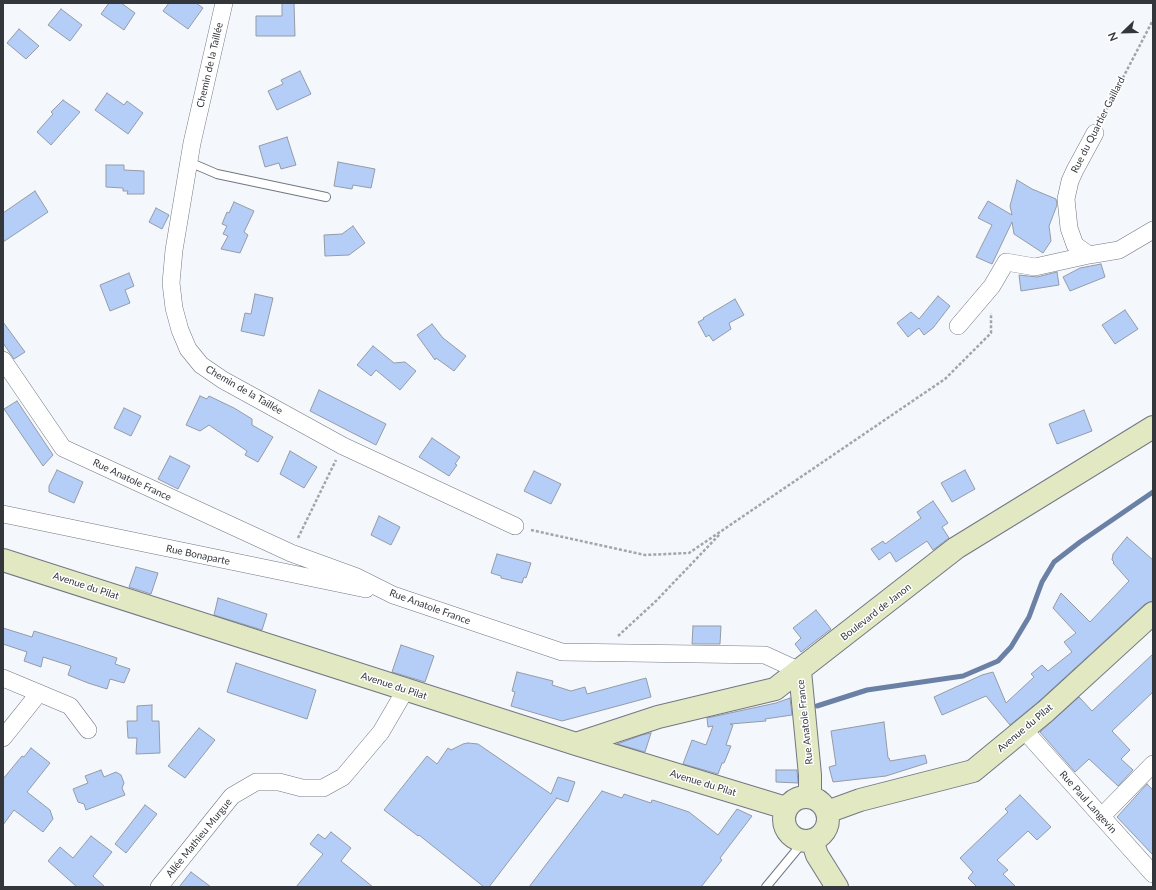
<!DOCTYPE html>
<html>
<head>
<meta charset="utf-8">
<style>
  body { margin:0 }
  #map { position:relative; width:1156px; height:890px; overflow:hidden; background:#f4f7fc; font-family:Lato,sans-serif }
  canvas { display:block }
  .frame { position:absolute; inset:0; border:4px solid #33363b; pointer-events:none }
  .north { position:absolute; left:1104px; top:12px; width:40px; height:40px; -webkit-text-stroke:3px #fff; paint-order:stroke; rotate:247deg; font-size:11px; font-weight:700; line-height:16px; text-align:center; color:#33363b }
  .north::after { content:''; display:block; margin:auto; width:14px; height:18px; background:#33363b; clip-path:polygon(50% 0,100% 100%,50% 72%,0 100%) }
</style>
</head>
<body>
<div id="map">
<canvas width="1156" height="890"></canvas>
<div class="frame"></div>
<div class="north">N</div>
</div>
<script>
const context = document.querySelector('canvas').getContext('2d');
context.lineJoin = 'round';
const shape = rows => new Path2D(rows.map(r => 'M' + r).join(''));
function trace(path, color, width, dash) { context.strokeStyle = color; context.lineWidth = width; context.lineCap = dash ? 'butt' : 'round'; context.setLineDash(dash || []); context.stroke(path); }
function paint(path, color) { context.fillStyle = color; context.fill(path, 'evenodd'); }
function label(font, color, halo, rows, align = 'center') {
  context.font = font + ' Lato,sans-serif'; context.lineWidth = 3; context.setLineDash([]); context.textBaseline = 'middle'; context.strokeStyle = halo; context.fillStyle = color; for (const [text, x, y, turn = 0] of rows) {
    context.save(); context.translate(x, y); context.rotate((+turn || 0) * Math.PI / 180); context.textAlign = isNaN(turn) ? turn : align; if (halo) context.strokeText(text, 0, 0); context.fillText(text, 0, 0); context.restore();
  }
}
trace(shape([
  [817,706,867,690,963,676,998,661,1011,647,1029,617,1042,582,1054,562,1080,542,1153,492]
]), '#6a80a5', 5);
const building = shape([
  [109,3,121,3,135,13,124,30,101,14,109,3],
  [169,3,196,3,203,8,188,29,163,11,169,3],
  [282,3,294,3,295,36,256,36,256,16,282,16,282,3],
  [61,9,82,25,70,41,48,25,61,9],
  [19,29,39,46,26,59,7,43,19,29],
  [300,71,311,94,277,110,268,91,283,84,281,80,300,71],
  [107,93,124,105,127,101,143,113,128,134,95,110,107,93],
  [63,100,80,112,51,145,37,132,53,114,51,112,63,100],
  [287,137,296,165,281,169,279,163,265,167,259,146,287,137],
  [338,162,375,169,371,188,353,185,352,189,334,186,338,162],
  [106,165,124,165,124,170,144,171,144,194,127,194,128,191,123,191,123,188,106,187,106,165],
  [1017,180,1032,189,1056,199,1057,205,1049,226,1051,241,1043,253,1014,234,1012,222,992,264,976,257,992,225,978,218,988,201,1012,215,1010,206,1017,180],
  [35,191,48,212,3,242,3,213,35,191],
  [234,202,254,211,244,232,248,235,240,253,221,249,228,236,223,234,227,226,222,224,227,212,229,213,234,202],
  [156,208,169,215,162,229,149,222,156,208],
  [353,226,365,243,349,255,325,256,324,235,342,234,353,226],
  [1101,264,1105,277,1070,291,1063,277,1080,268,1101,264],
  [1057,272,1059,285,1021,291,1019,275,1037,277,1057,272],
  [129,273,134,286,125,290,130,303,110,311,100,285,129,273],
  [255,294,273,298,264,336,241,331,245,313,251,314,255,294],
  [938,296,950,306,933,328,924,335,919,328,908,337,897,323,911,312,919,319,938,296],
  [735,299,744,315,729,323,731,329,713,341,709,335,706,337,698,322,704,319,703,318,735,299],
  [1125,310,1138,329,1115,344,1102,325,1125,310],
  [3,322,25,352,14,359,3,343,3,322],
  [432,324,443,338,466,356,454,371,436,358,435,360,417,335,432,324],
  [373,346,394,363,405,362,416,371,400,390,376,370,371,376,357,365,373,346],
  [319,390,386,424,376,445,310,411,319,390],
  [200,396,207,399,209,396,234,408,252,419,252,425,273,437,258,462,245,455,247,451,209,425,200,431,186,425,200,396],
  [17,401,53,455,43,466,4,409,17,401],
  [124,408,141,416,131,436,114,428,124,408],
  [1084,410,1092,431,1057,444,1049,424,1084,410],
  [432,438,460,457,455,464,457,465,449,476,419,457,432,438],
  [290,451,317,467,304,488,280,474,290,451],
  [170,456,190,466,178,489,158,479,170,456],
  [57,470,83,482,74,503,49,492,49,486,57,470],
  [965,470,975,489,952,502,941,483,965,470],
  [534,471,561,484,551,504,524,491,534,471],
  [933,501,948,523,942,527,949,538,933,550,927,541,896,562,890,552,879,560,871,549,883,541,885,544,921,518,917,512,933,501],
  [379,516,400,527,391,545,371,535,379,516],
  [1127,537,1153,560,1153,601,1145,604,1038,702,1010,725,986,696,942,715,934,697,982,675,993,672,1006,703,1034,677,1031,674,1042,665,1048,671,1072,652,1064,642,1076,633,1053,608,1061,593,1090,622,1129,581,1113,563,1114,562,1112,560,1113,554,1127,537],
  [497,554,531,563,526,578,524,577,522,583,501,578,501,576,491,573,497,554],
  [136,567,158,573,151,594,129,587,136,567],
  [218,598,267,614,262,630,214,615,218,598],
  [816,610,831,629,801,652,795,644,801,638,793,628,816,610],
  [693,626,721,626,720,644,692,644,693,626],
  [3,628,32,637,34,631,78,645,117,658,115,664,130,669,124,683,110,679,107,689,88,683,68,675,71,666,43,657,41,667,24,661,27,652,3,644,3,628],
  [401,645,434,656,425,682,392,672,401,645],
  [1153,654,1153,692,1112,731,1130,750,1121,759,1133,770,1118,786,1089,759,1075,772,1040,732,1079,697,1092,711,1153,654],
  [236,663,316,690,307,719,227,692,236,663],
  [517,672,553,681,552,685,571,691,585,687,587,694,646,678,651,697,562,721,511,706,515,692,512,691,517,672],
  [790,698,792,715,765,719,766,721,730,724,733,725,726,745,731,746,724,763,722,763,718,774,683,764,692,740,706,745,713,726,708,727,707,718,776,703,790,698],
  [152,705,152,721,159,721,160,753,136,754,137,738,128,738,127,721,137,721,137,706,152,705],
  [884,722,888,758,889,758,890,761,925,755,927,763,886,776,833,782,829,767,836,765,831,731,884,722],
  [199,728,215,740,185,778,168,766,199,728],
  [651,733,645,752,617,744,642,735,651,733],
  [468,743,478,744,551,794,558,777,575,782,568,802,556,798,557,798,489,887,484,887,419,835,418,836,384,810,427,756,437,764,448,748,451,750,463,744,468,743],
  [31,748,50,763,27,792,50,810,53,819,43,832,14,810,3,825,3,779,22,756,24,757,31,748],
  [101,770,104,777,116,772,121,775,124,783,122,788,125,795,86,810,84,804,78,802,73,789,88,783,85,776,101,770],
  [776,770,797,770,798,783,776,782,776,770],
  [1147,784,1153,790,1153,855,1117,817,1147,784],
  [602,791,622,798,624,794,651,803,652,800,656,801,689,812,718,835,737,809,752,816,720,858,722,860,701,887,529,887,602,791],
  [1020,795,1051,827,1037,840,1028,831,997,860,1008,870,1003,874,1016,887,977,887,968,878,973,872,960,858,1008,812,1005,809,1020,795],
  [145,805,157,814,126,853,115,844,145,805],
  [331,832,351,848,341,861,373,887,296,887,323,854,310,844,318,834,325,839,331,832],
  [91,836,112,852,93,876,105,887,77,887,48,861,60,847,73,858,91,836],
  [191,872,211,887,179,887,191,872]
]);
paint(building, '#b5cef8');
trace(building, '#949ba7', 1);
const lane = shape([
  [189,162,217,174,326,197],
  [766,887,804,841]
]);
const street = shape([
  [224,3,192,143,174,250,171,283,174,308,180,330,188,349,201,365,223,380,343,446,515,526],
  [1095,133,1075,170,1070,181,1066,199,1069,228,1075,245,1089,255,1119,250,1153,230],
  [958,326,992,286,1006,262,1035,267,1089,255],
  [3,360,63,448,291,553,357,577,393,595,562,652,765,655,800,671],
  [3,514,366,589],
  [3,678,39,693,3,738],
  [39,693,70,706,88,730],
  [1024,730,1153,874],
  [1102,816,1153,764],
  [159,887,232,796,256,782,279,782,302,788,323,788,343,777,381,732,406,689]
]);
const secondary = shape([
  [3,560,576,744,786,808],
  [800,671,810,775,810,797],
  [576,744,658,717,775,689,956,548,1153,427],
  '784 819a22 22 0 1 1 44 0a22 22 0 1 1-44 0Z',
  [827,812,860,800,973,771,1046,711,1153,613],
  [812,840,817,855,837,887]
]);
trace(lane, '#717883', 10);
trace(street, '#717883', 18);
trace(secondary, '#717883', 24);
trace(shape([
  [1102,118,1153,20],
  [531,530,645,555,689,553,945,379,991,333,991,313],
  [298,538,336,460],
  [618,636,656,601,720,534]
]), '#a2a5aa', 2.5, [3, 2]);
trace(lane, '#fff', 8);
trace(street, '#fff', 17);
trace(secondary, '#e2e8c2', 22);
label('10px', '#33363b', '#fff', [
  ["Chemin de la Taillée",210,65,-77],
  ["Rue du Quartier Gaillard",1098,125,-63],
  ["Chemin de la Taillée",244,390,30],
  ["Rue Anatole France",132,480,25],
  ["Rue Bonaparte",198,555,12],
  ["Avenue du Pilat",86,586,18],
  ["Rue Anatole France",430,607,20],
  ["Boulevard de Janon",876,612,-38],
  ["Avenue du Pilat",394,686,18],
  ["Rue Anatole France",805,722,-96],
  ["Avenue du Pilat",1025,728,-40],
  ["Avenue du Pilat",703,783,17],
  ["Rue Paul Langevin",1088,802,48],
  ["Allée Mathieu Murgue",199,838,-51]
]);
</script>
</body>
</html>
